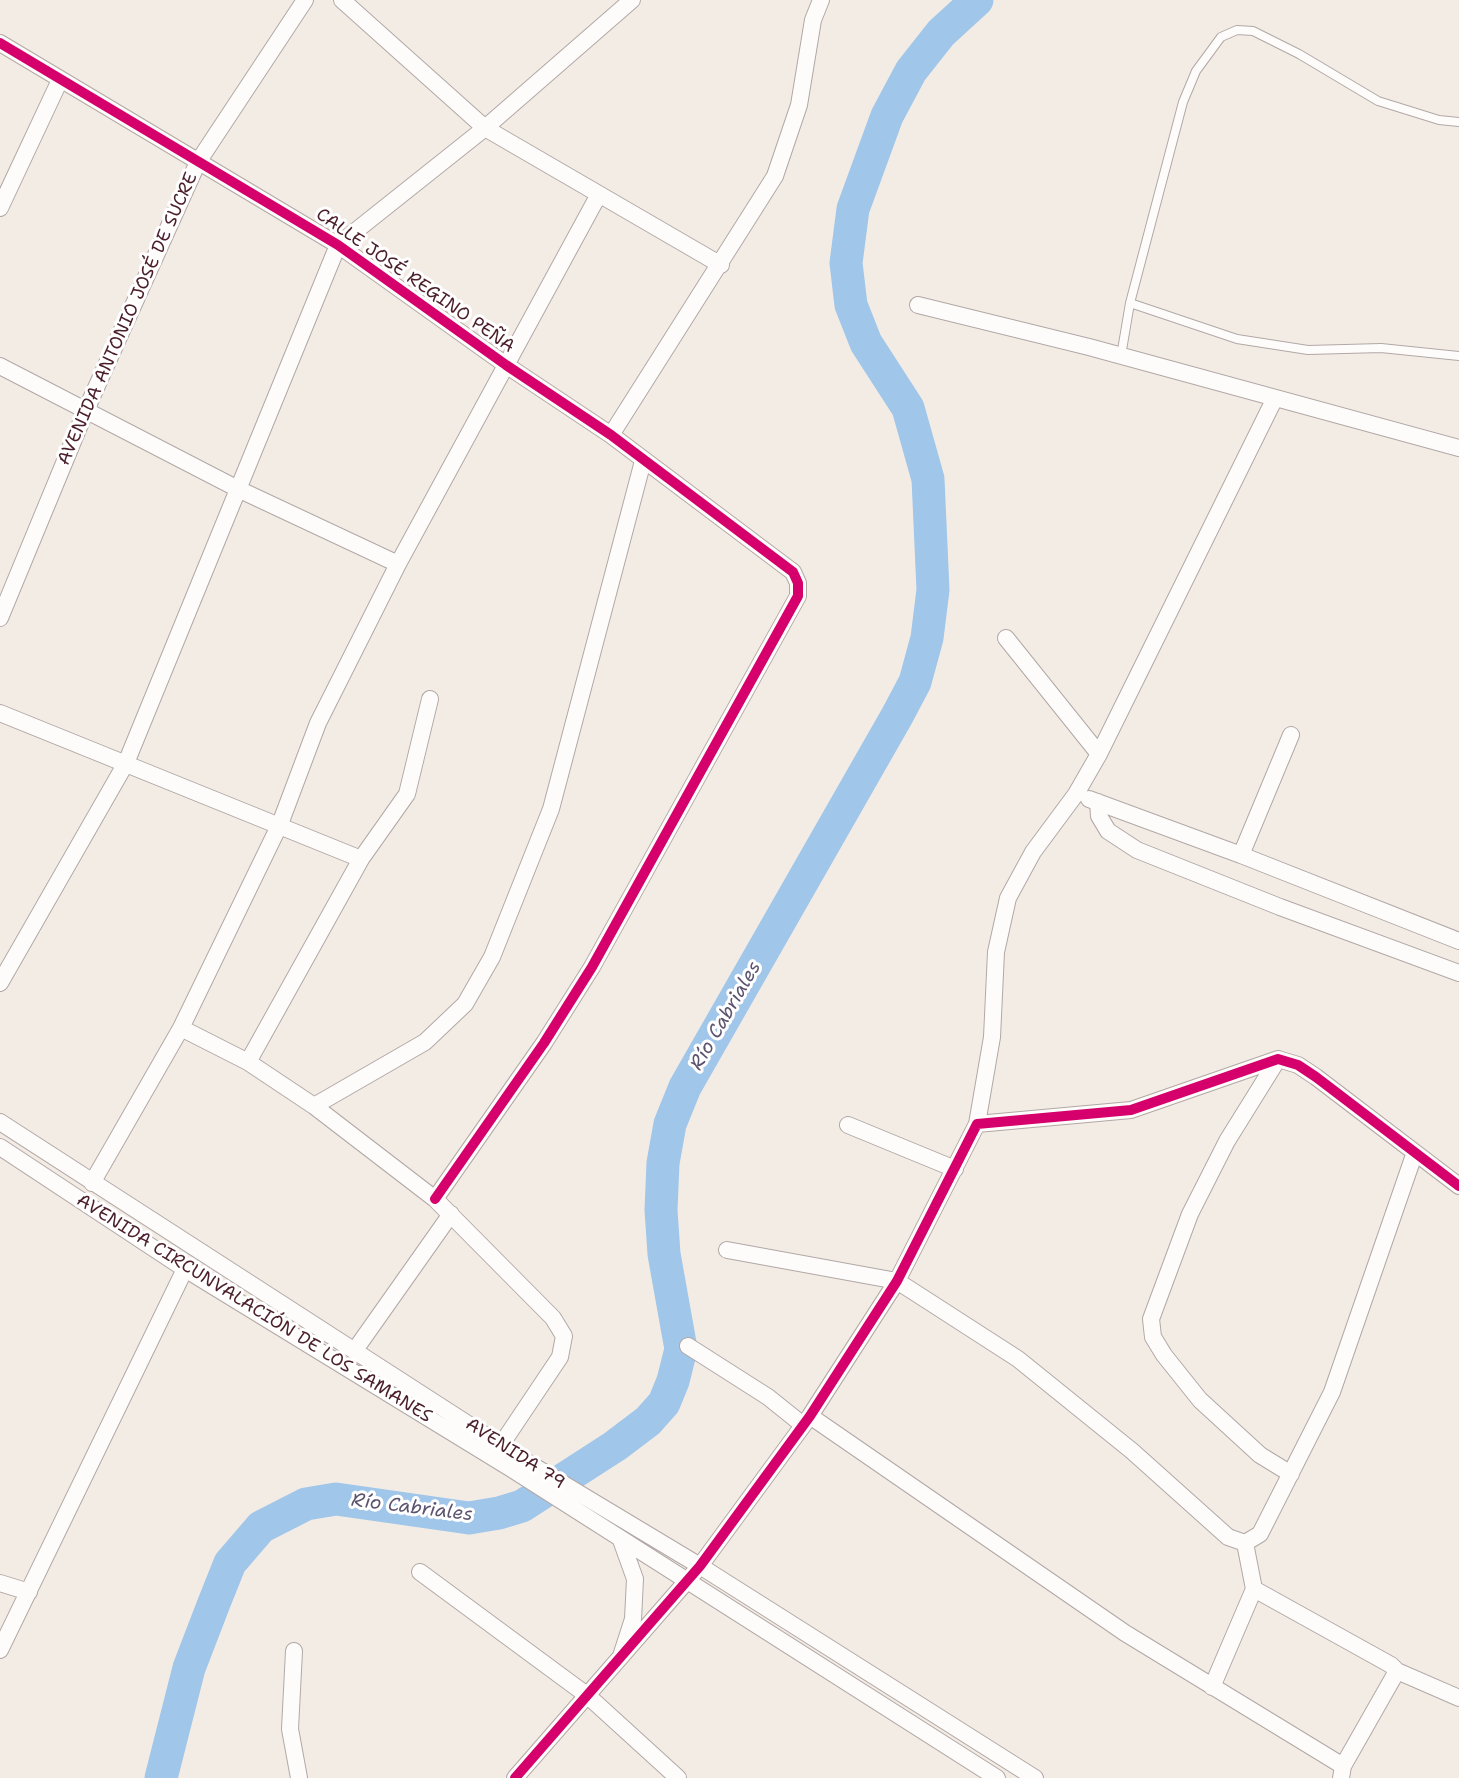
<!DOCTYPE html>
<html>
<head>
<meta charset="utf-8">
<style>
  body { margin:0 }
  canvas { display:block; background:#f3ece5 }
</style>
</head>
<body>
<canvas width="1459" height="1778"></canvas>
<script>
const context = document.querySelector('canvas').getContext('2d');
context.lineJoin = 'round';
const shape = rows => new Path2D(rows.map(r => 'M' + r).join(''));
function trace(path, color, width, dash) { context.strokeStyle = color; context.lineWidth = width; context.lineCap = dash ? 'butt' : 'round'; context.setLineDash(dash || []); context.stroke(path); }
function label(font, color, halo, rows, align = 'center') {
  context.font = font + ' "Shantell Sans",sans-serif'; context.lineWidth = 6; context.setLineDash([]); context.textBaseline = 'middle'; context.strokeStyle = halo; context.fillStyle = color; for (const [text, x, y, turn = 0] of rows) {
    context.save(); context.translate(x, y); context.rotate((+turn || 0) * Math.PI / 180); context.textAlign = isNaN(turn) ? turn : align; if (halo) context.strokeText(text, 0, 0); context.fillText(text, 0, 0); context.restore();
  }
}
trace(shape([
  [161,1778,189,1668,214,1603,230,1563,261,1527,306,1504,336,1499,469,1518,499,1513,522,1506,615,1446,648,1421,664,1403,673,1381,681,1349,664,1254,661,1210,663,1163,670,1124,685,1087,897,716,915,682,927,638,933,590,928,479,908,408,866,343,851,305,846,263,853,209,887,116,911,71,941,33,977,0]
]), '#a0c6ea', 33);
const service = shape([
  [1130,303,1237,339,1308,350,1381,348,1459,356],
  [1121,356,1130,303,1183,102,1196,71,1221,37,1237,30,1253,31,1299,54,1378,101,1439,120,1459,122]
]);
const minor = shape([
  [342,0,485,128,721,265],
  [0,43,338,245,506,365,611,435,793,572,798,583,798,596,592,967,544,1043,435,1199],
  [0,208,60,80],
  [918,305,1089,347,1459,448],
  [0,366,238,489,398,564],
  [611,435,775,176,799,105,813,20,821,0],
  [0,618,86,410,198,162,305,0],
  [0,713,361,859],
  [1099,754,1274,400],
  [1089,799,1241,855,1459,941],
  [1098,802,1099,816,1108,831,1137,850,1280,907,1459,973],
  [1241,855,1291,735],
  [0,983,126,763,338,245,485,128,632,0],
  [181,1028,248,1062,314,1106,435,1199,553,1318,564,1336,560,1357,501,1445],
  [1278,1059,1227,1141,1190,1214,1151,1319,1153,1337,1164,1355,1200,1400,1260,1455,1291,1474],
  [248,1062,361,859,407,794,430,699],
  [314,1106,425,1042,465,1004,492,957,551,809,643,461],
  [0,1122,522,1459,700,1566,1035,1778],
  [977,1124,992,1037,996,952,1008,898,1033,852,1076,794,1099,754,1006,638],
  [848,1125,955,1169],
  [0,1147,185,1269,510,1468,997,1778],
  [92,1183,181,1028,280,824,318,723,398,564,598,196],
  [727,1250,897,1281,1018,1359,1132,1451,1228,1537,1245,1543],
  [688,1346,768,1397,803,1425],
  [355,1350,451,1214],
  [810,1416,1125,1633,1343,1766],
  [621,1540,635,1579,633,1619,622,1653],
  [420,1572,588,1696,678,1778],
  [0,1583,29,1592],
  [1254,1589,1391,1665,1397,1671,1343,1766,1341,1778],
  [0,1650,185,1269],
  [294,1651,290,1729,299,1778],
  [1397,1671,1459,1698],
  [1212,1687,1254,1589,1245,1543,1260,1534,1332,1392,1414,1155],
  [515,1778,700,1566,810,1416,897,1281,977,1124,1131,1110,1278,1059,1298,1065,1316,1077,1459,1186]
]);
trace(service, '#b2a8a6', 10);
trace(minor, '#b2a8a6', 18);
trace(service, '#fdfcfb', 8);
trace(minor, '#fdfcfb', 16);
trace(shape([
  [0,43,338,245,506,365,611,435,793,572,798,583,798,596,592,967,544,1043,435,1199],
  [515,1778,700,1566,810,1416,897,1281,977,1124,1131,1110,1278,1059,1298,1065,1316,1077,1459,1186]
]), '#d6006c', 10);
label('18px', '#4a1f2b', '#fff', [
  ["CALLE JOSÉ REGINO PEÑA",415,281,35],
  ["AVENIDA ANTONIO JOSÉ DE SUCRE",128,319,-66],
  ["AVENIDA CIRCUNVALACIÓN DE LOS SAMANES",254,1309,32],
  ["AVENIDA 79",515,1454,33]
]);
label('italic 19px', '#5c546f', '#fff', [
  ["Río Cabriales",726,1016,-60],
  ["Río Cabriales",412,1508,7]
]);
</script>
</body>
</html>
